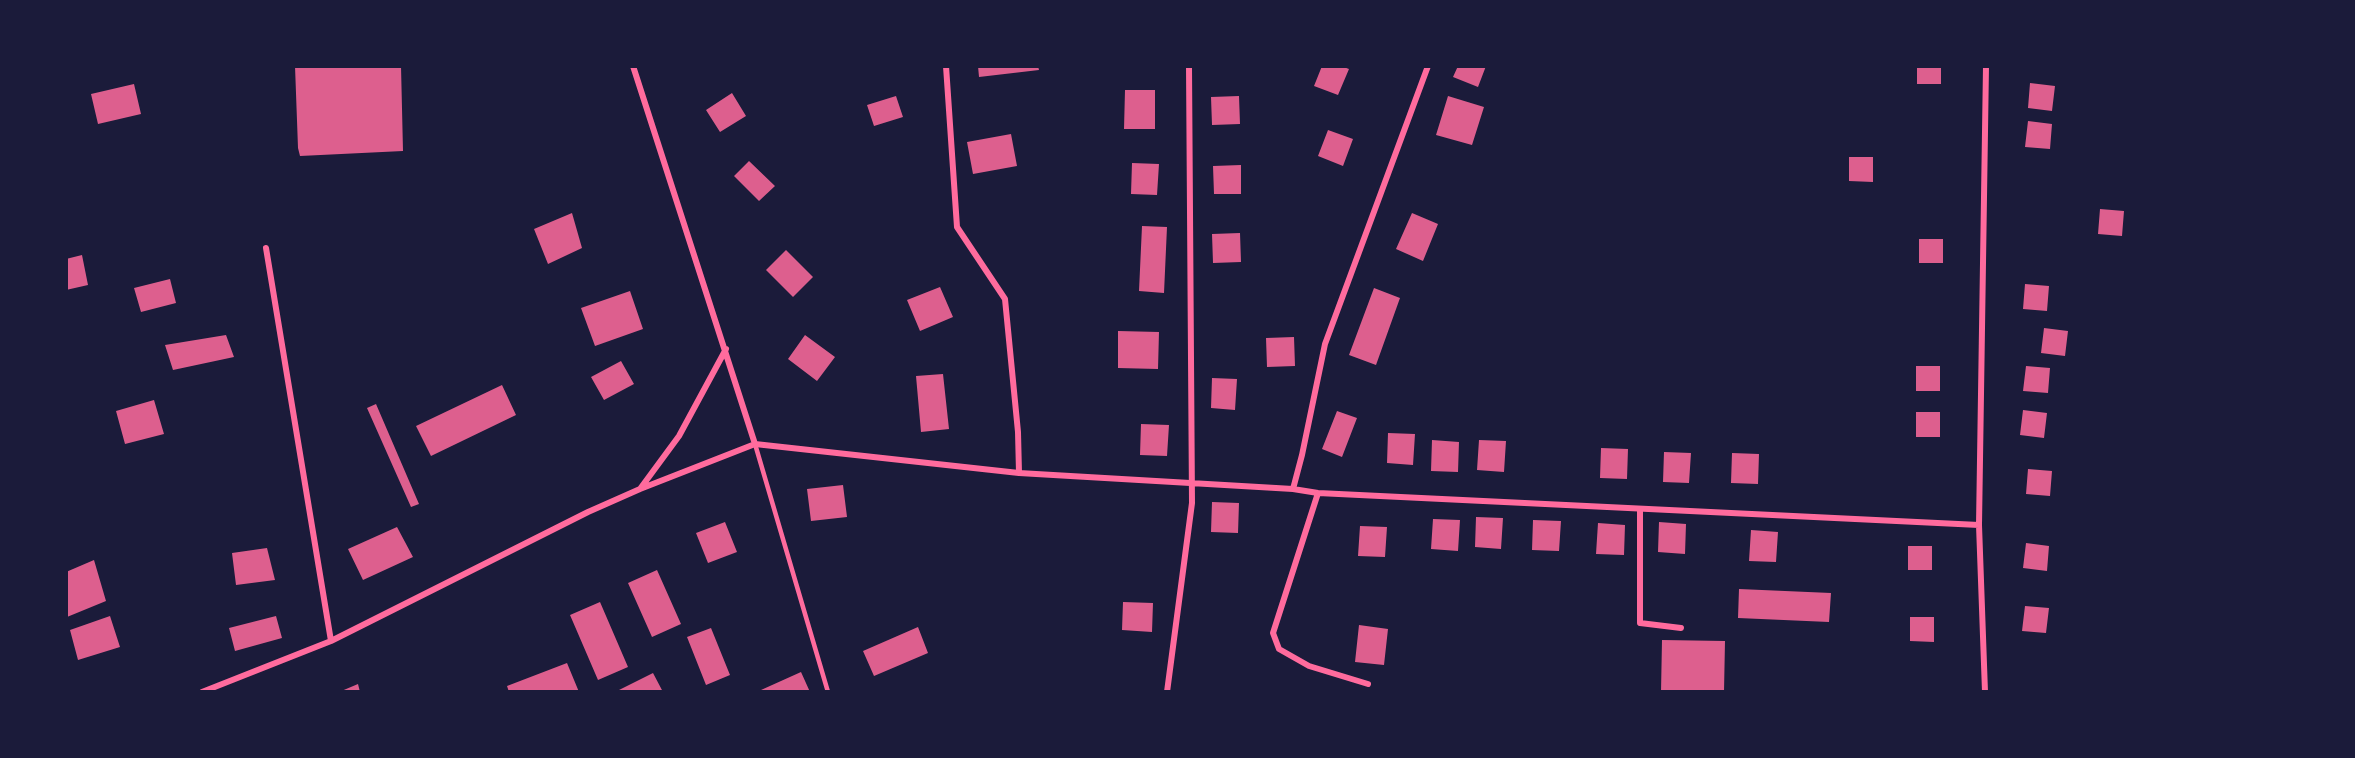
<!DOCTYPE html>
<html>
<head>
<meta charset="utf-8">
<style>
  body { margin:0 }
  #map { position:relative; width:2355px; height:758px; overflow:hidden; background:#1b1b3a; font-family:"Sofia Sans Condensed",sans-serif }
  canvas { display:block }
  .frame { position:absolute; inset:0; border:68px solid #1b1b3a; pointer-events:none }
</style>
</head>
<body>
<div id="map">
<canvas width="2355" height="758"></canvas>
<div class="frame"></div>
</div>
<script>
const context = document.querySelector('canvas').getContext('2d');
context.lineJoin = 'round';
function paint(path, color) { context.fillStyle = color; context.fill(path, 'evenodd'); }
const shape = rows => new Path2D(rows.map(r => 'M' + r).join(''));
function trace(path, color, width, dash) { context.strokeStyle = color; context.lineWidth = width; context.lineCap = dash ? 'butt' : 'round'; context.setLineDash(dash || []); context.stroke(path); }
paint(shape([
  [295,66,401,66,403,151,300,156,298,148],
  [978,66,1038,66,1039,70,979,77],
  [1322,66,1341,66,1349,69,1338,95,1314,86],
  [1458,66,1486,66,1478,87,1453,77],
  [1917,66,1941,66,1941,84,1917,84],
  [2030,83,2055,86,2052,111,2028,108],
  [134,84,141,114,98,124,91,94],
  [1125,90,1155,90,1155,129,1124,129],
  [732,93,746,116,720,132,706,110],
  [896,96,903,117,874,126,867,105],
  [1239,96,1240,124,1212,125,1211,97],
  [1448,96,1484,107,1472,145,1436,135],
  [2028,121,2052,124,2050,149,2025,147],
  [1328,130,1353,139,1343,166,1318,156],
  [1011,134,1017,166,973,174,967,142],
  [1849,157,1873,157,1873,182,1849,181],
  [749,161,775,186,759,201,734,176],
  [1132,163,1159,164,1157,195,1131,194],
  [1241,165,1241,194,1214,194,1213,166],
  [2100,209,2124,211,2122,236,2098,234],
  [572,213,582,248,548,264,534,229],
  [1412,213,1438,224,1423,261,1396,249],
  [1142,226,1167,227,1164,293,1139,291],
  [1240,233,1241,262,1213,263,1212,234],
  [1919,239,1943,239,1943,263,1919,263],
  [786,250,813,277,793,297,766,270],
  [82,255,88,285,66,290,66,259],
  [170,279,176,303,141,312,134,288],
  [2025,284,2049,286,2047,311,2023,309],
  [940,287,953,317,920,331,907,300],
  [1374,288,1400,298,1376,365,1349,355],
  [630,291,643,329,595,346,581,308],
  [2044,328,2068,331,2065,356,2041,353],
  [1118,331,1159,332,1158,369,1118,368],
  [226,335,234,357,173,370,165,345],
  [805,335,835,357,817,381,788,359],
  [1294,337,1295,366,1267,367,1266,338],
  [621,361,634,384,604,400,591,377],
  [1916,366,1940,366,1940,391,1916,391],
  [2026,366,2050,368,2048,393,2023,391],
  [943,374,949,429,921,432,916,376],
  [1212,378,1237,379,1235,410,1211,408],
  [502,385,516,415,431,456,416,426],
  [154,400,164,434,125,444,116,411],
  [376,404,419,504,411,507,367,408],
  [2023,410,2047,413,2044,438,2020,435],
  [1337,411,1357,418,1342,457,1322,449],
  [1916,412,1940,412,1940,437,1916,437],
  [1141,424,1169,425,1167,456,1140,455],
  [1388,433,1415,434,1413,465,1387,463],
  [1432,440,1459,442,1458,472,1431,471],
  [1479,440,1506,441,1504,472,1477,470],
  [1601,448,1628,449,1627,479,1600,478],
  [1664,452,1691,453,1689,483,1663,482],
  [1732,453,1759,454,1758,484,1731,483],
  [2028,469,2052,471,2050,496,2026,494],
  [843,485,847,517,811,521,807,489],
  [1212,502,1239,503,1238,533,1211,532],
  [1476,517,1503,518,1501,549,1475,547],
  [1433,519,1460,520,1458,551,1431,549],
  [1533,520,1561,521,1559,551,1532,550],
  [725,522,737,552,708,563,696,533],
  [1659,522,1686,524,1685,554,1658,552],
  [1598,523,1625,525,1624,555,1596,554],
  [1360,526,1387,527,1385,557,1358,556],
  [397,527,413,557,363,580,348,549],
  [1751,530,1778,532,1776,562,1749,561],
  [2026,543,2049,546,2047,571,2023,568],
  [1908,546,1932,546,1932,570,1908,570],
  [267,548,275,580,236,585,232,553],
  [94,560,106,601,67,617,66,572],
  [657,570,681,624,652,637,628,583],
  [1739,589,1831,593,1829,622,1738,618],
  [600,602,628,667,598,680,570,615],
  [1123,602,1153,603,1152,632,1122,630],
  [2025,606,2049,608,2046,633,2022,631],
  [110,616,120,647,78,660,70,630],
  [276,616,282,638,235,651,229,628],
  [1910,617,1934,617,1934,642,1910,641],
  [1359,625,1388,629,1384,665,1355,662],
  [918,627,928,653,874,676,863,651],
  [711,628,730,675,706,685,687,637],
  [1662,640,1725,641,1724,692,1661,692],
  [567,663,579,692,509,692,507,686],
  [801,672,810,692,762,692,761,690],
  [653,673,663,692,615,692],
  [358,684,360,692,339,692]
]), '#dd5f8e');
trace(shape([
  [755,444,828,692]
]), '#ff6b9d', 4.5);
trace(shape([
  [633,66,755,444],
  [946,66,957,227,1005,299,1018,432,1019,473],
  [266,248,331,641],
  [640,489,679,436,726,349],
  [1293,489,1302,455,1325,344,1428,66],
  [1318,493,1273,633,1279,649,1309,666,1368,684],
  [1640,509,1640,623,1681,628],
  [202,692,331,641,588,512,640,489,755,444,1019,473,1293,489,1318,493,1979,525],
  [1167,692,1192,503,1189,66],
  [1985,692,1979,525,1986,66]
]), '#ff6b9d', 6);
</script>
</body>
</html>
